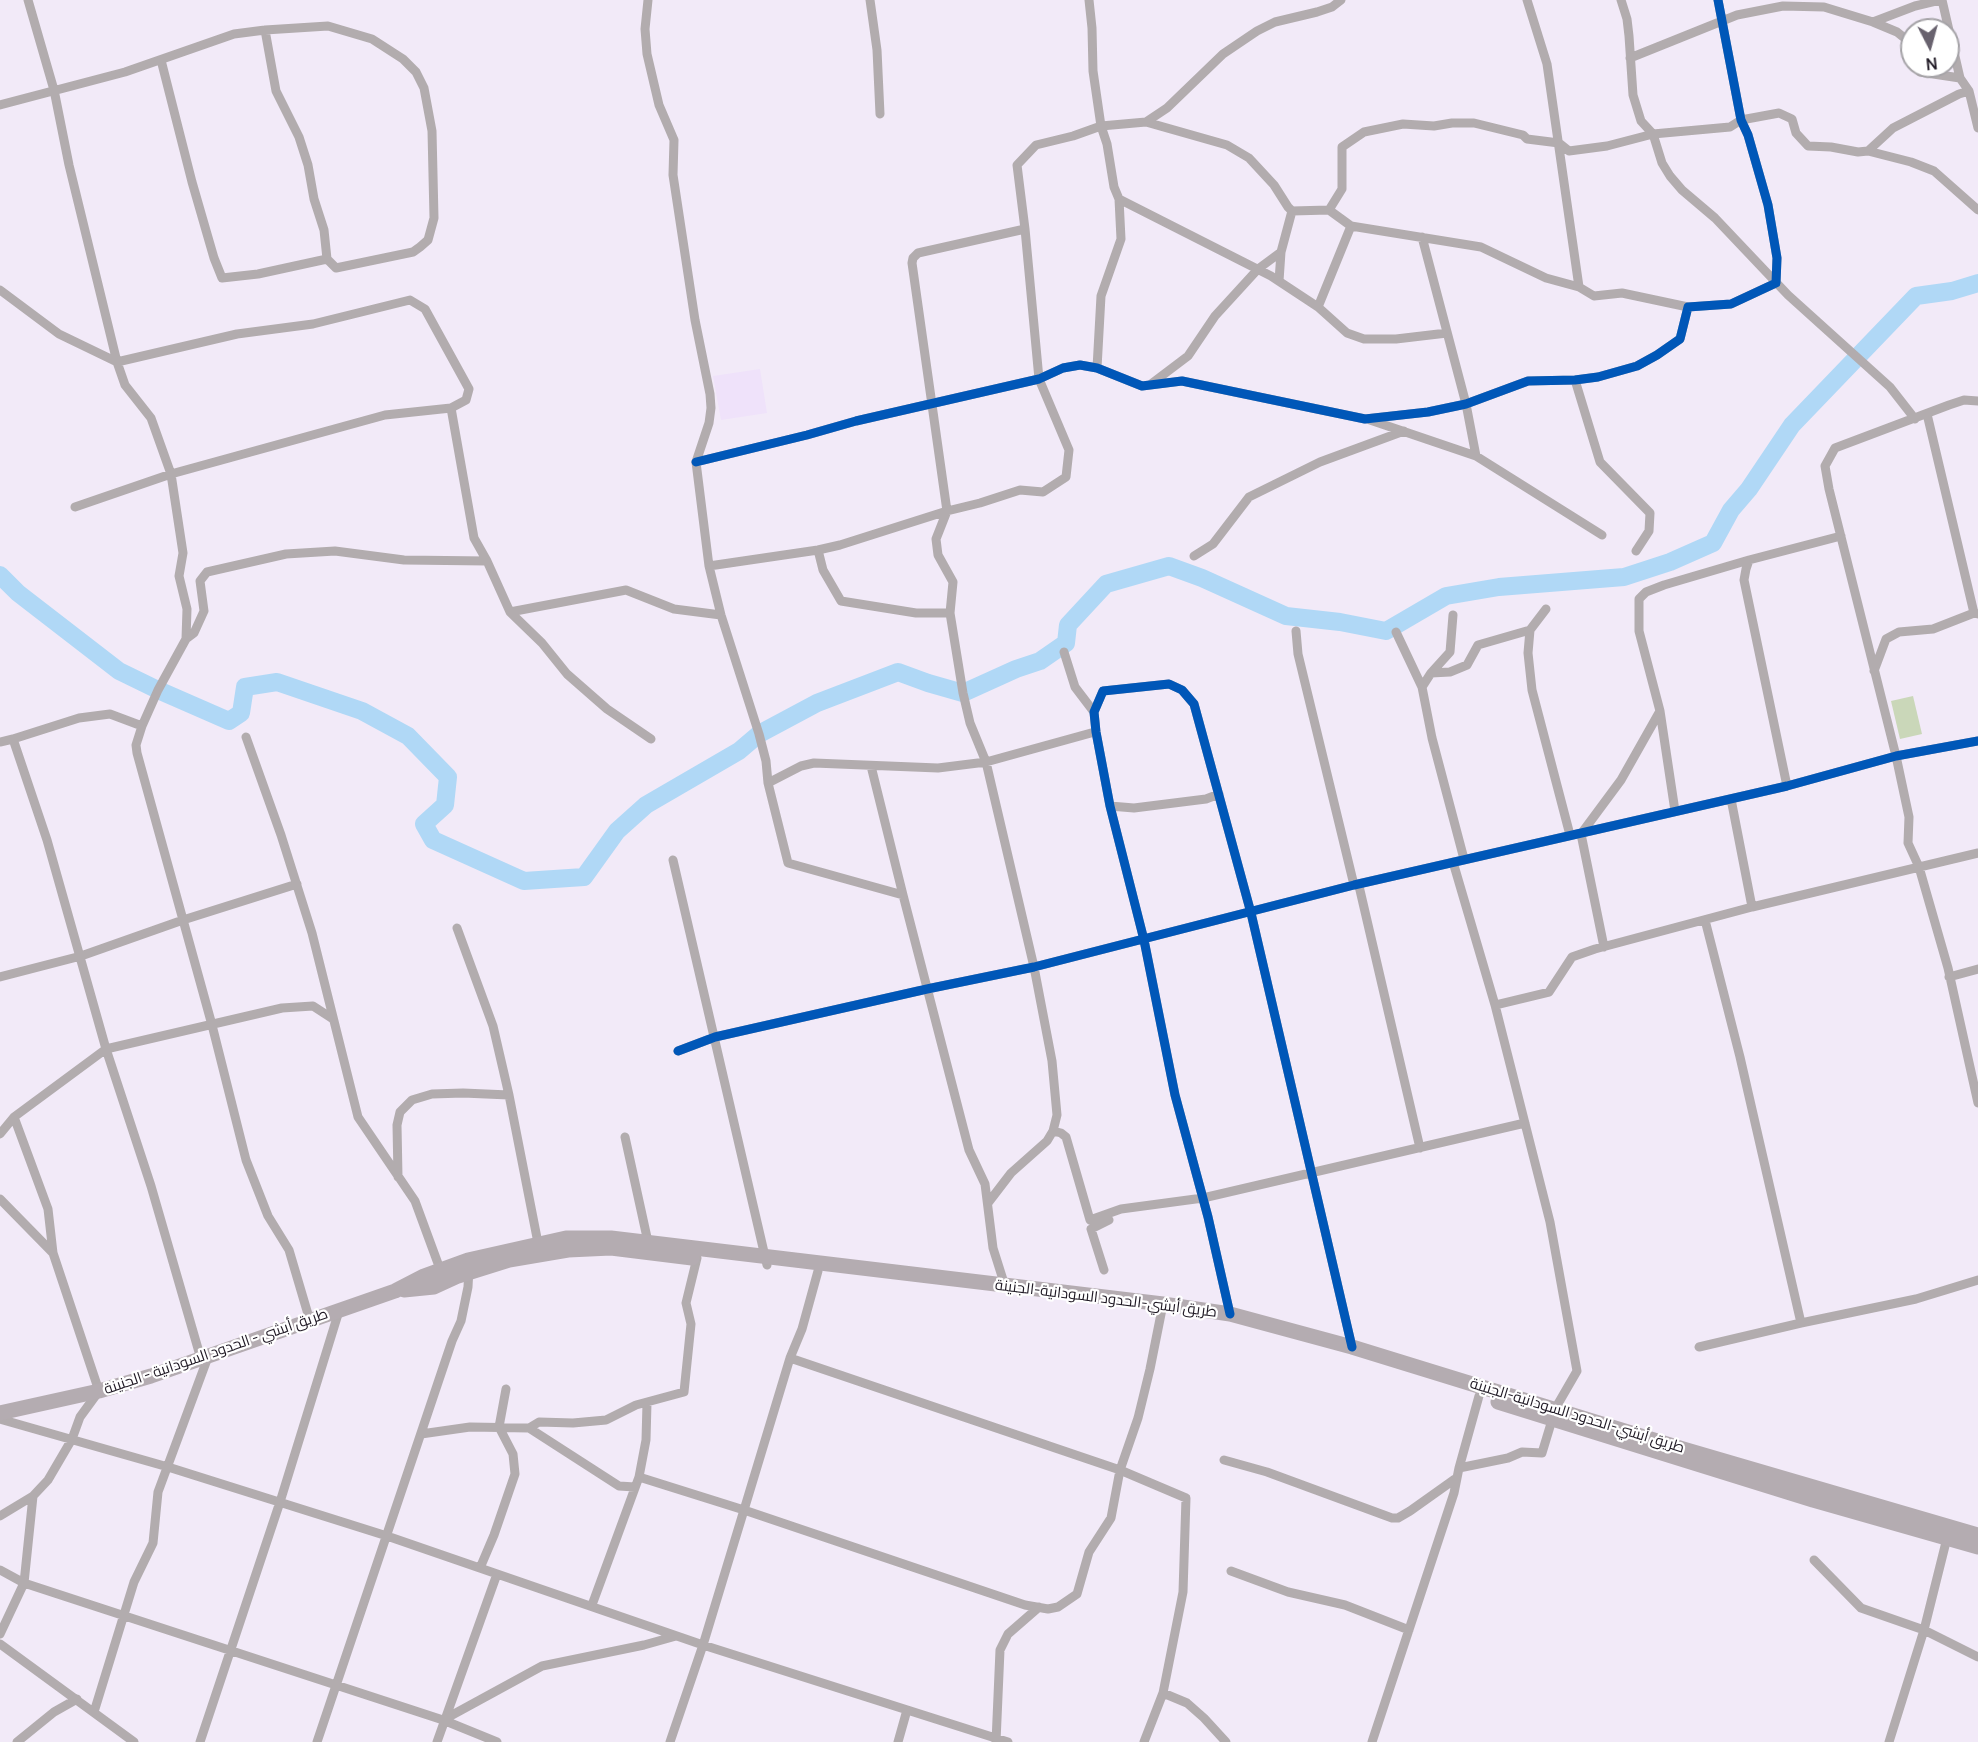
<!DOCTYPE html>
<html>
<head>
<meta charset="utf-8">
<style>
  body { margin:0 }
  #map { position:relative; width:1978px; height:1742px; overflow:hidden; background:#f2eaf8; font-family:Manrope,sans-serif }
  canvas { display:block }
  .north { position:absolute; left:1900px; top:18px; width:60px; height:60px; box-sizing:border-box; background:#fff; border:2px solid #a5a3a7; border-radius:50%; rotate:174deg; font-size:16px; font-weight:700; line-height:24px; text-align:center; color:#1e1823 }
  .north::after { content:''; display:block; margin:auto; width:21px; height:27px; background:#68626e; clip-path:polygon(50% 0,100% 100%,50% 72%,0 100%) }
</style>
</head>
<body>
<div id="map">
<canvas width="1978" height="1742"></canvas>
<div class="north">N</div>
</div>
<script>
const context = document.querySelector('canvas').getContext('2d');
context.lineJoin = 'round';
function paint(path, color) { context.fillStyle = color; context.fill(path, 'evenodd'); }
const shape = rows => new Path2D(rows.map(r => 'M' + r).join(''));
function trace(path, color, width, dash) { context.strokeStyle = color; context.lineWidth = width; context.lineCap = dash ? 'butt' : 'round'; context.setLineDash(dash || []); context.stroke(path); }
function label(font, color, halo, rows, align = 'center') {
  context.font = font + ' Manrope,Cairo,sans-serif'; context.lineWidth = 4.5; context.setLineDash([]); context.textBaseline = 'middle'; context.strokeStyle = halo; context.fillStyle = color; for (const [text, x, y, turn = 0] of rows) {
    context.save(); context.translate(x, y); context.rotate((+turn || 0) * Math.PI / 180); context.textAlign = isNaN(turn) ? turn : align; if (halo) context.strokeText(text, 0, 0); context.fillText(text, 0, 0); context.restore();
  }
}
paint(shape([
  [760,369,767,413,721,420,713,376]
]), '#efe2fa');
paint(shape([
  [1913,696,1922,734,1900,739,1891,701]
]), '#cad7b9');
trace(shape([
  [0,575,18,593,119,671,158,690,229,721,241,713,245,687,277,682,362,711,408,736,448,777,445,805,424,824,433,840,524,881,584,877,617,831,646,805,739,751,759,734,817,703,898,672,928,683,963,693,1016,669,1040,661,1066,643,1068,625,1106,584,1169,566,1202,578,1286,616,1340,622,1386,631,1446,596,1499,587,1624,577,1670,562,1713,543,1731,510,1749,489,1792,425,1916,296,1952,291,1978,283]
]), '#b0d8f6', 18);
trace(shape([
  [28,0,54,90,69,165,117,362,237,334,313,324,410,300,425,309,469,389,466,400,451,408],
  [648,0,645,29,647,54,659,105,674,140,673,175,695,320,710,394,711,408,709,423,696,462,709,566,721,615,759,734,766,761,768,783,788,863,903,895],
  [870,0,877,50,880,114],
  [1089,0,1092,28,1093,71,1101,126,1107,144,1114,187,1119,199,1121,239,1101,296,1097,368],
  [1527,0,1547,64,1579,287],
  [1621,0,1627,19,1629,36,1633,95,1641,121,1653,134,1662,163,1670,176,1682,190,1715,218,1788,295,1890,387,1915,419],
  [1942,0,1960,78,1969,91,1978,128],
  [1873,22,1915,6,1940,0],
  [1630,58,1737,15,1783,6,1824,7,1873,22,1897,32,1912,44],
  [161,60,192,182,214,258,222,278,258,274,327,259],
  [1921,66,1920,72,1960,78],
  [0,105,125,72,234,34,265,30,328,26,372,39,403,59,416,72,424,88,432,131,434,218,428,240,420,247,413,252,336,268,327,259,324,230,314,199,308,165,299,137,276,91,265,30],
  [1146,122,1167,108,1223,54,1257,31,1275,22,1317,12,1332,7,1341,0],
  [1868,151,1893,128,1959,94,1969,91],
  [1119,199,1271,276,1318,307,1347,333,1364,339,1396,339,1447,333],
  [1329,210,1342,189,1342,147,1364,132,1403,124,1434,126,1452,123,1474,123,1523,135,1527,139,1559,143,1569,151,1607,146,1653,134,1730,127,1741,120,1779,113,1792,119,1796,133,1808,146,1831,147,1858,152,1868,151,1911,162,1934,171,1978,210],
  [1422,237,1466,404,1476,456,1602,535],
  [1279,281,1281,252,1292,211],
  [0,290,59,334,117,362,125,385,151,418,171,474,183,553,179,576,187,609,186,639,158,690,142,726,136,745,137,753,212,1025,246,1160,268,1216,289,1250,310,1321],
  [1318,307,1351,226],
  [1575,380,1600,462,1650,513,1649,531,1636,551],
  [1151,384,1188,356,1215,316,1258,269,1281,252],
  [1978,401,1964,400,1949,405,1835,448,1825,466,1829,489,1896,756,1909,817,1908,843,1919,867,1948,968,1978,1103],
  [1927,414,1974,613],
  [1370,420,1476,456],
  [696,462,807,435,856,421,1039,379,1063,368,1080,365,1097,368,1142,386,1182,381,1365,419,1428,412,1466,404,1528,381,1575,380,1598,377,1637,366,1657,355,1680,339,1688,307,1731,304,1776,283,1777,258,1768,205,1748,135,1741,120,1718,0],
  [75,507,171,474,385,415,451,408,474,538,487,561,510,612,542,643,567,674,607,709,651,739],
  [818,550,823,570,841,601,916,613,950,613],
  [1194,556,1213,544,1249,497,1320,462,1404,431],
  [709,566,818,550,840,545,947,511,980,503,1020,490,1043,492,1066,477,1069,450,1039,379,1025,229,1017,165,1036,145,1073,136,1101,126,1146,122,1227,145,1249,158,1274,185,1288,207,1292,211,1329,210,1351,226,1481,247,1546,278,1579,287,1594,296,1622,293,1688,307],
  [510,612,626,590,674,609,721,615],
  [1530,630,1528,653,1532,690,1570,835],
  [1296,631,1298,654,1354,885],
  [1396,632,1422,687,1432,738,1464,859],
  [186,639,194,633,204,611,200,581,207,572,286,554,335,551,404,560,487,561],
  [1064,652,1075,687,1094,712],
  [1874,671,1886,639,1899,632,1933,629,1974,613,1978,614],
  [1431,673,1450,672,1467,665,1478,645,1530,630,1546,609],
  [1422,687,1431,673,1450,652,1453,615],
  [1660,711,1675,811],
  [246,737,281,835,312,933,358,1117,415,1201,440,1269],
  [13,739,79,718,110,714,142,726],
  [0,742,13,739,47,840,106,1049,151,1186,201,1359],
  [871,766,903,895,969,1150,985,1184,993,1248,1005,1286],
  [768,783,801,766,814,763,938,768,986,762,1091,733],
  [1787,786,1744,580,1746,569,1749,560,1841,536],
  [1731,799,1752,907],
  [1110,806,1134,808,1206,799,1219,794],
  [673,860,767,1265],
  [1453,862,1495,1005,1550,1222,1577,1371,1555,1409],
  [1359,886,1420,1148],
  [1705,920,1740,1057,1801,1323],
  [457,928,493,1026,509,1095,538,1243],
  [1604,947,1581,834,1621,780,1660,711,1639,631,1639,599,1646,592,1664,585,1749,560],
  [0,977,81,956,183,920,297,884],
  [1949,977,1978,969],
  [1495,1005,1549,992,1572,957,1595,949,1752,907,1978,853],
  [678,1051,715,1037,927,989,1034,967,1354,885,1787,786,1896,756,1978,741],
  [14,1117,48,1209,53,1253],
  [1053,1131,1061,1133,1066,1137,1090,1220,1121,1209,1203,1198,1525,1123],
  [0,1134,14,1117,106,1049,282,1008,313,1006,333,1019],
  [625,1137,648,1242],
  [398,1177,397,1125,400,1112,412,1100,432,1094,463,1093,509,1095],
  [0,1199,53,1253,99,1391,80,1417,72,1439,48,1480,33,1496,0,1516],
  [988,1203,1011,1173,1047,1141,1053,1131,1057,1115,1052,1061,1034,967,986,762,970,723,963,693,950,613,953,582,938,555,936,539,947,511,912,263,913,258,918,253,1025,229],
  [1104,1270,1091,1229,1109,1220],
  [1230,1314,1208,1217,1175,1095,1144,940,1110,806,1096,732,1094,712,1103,691,1169,684,1182,690,1194,704,1251,913,1352,1347],
  [1699,1347,1801,1323,1916,1299,1978,1280],
  [790,1358,1120,1470,1186,1498,1183,1592,1163,1693,1144,1742],
  [0,1419,168,1467,387,1536,703,1645,1008,1742],
  [529,1428,619,1486,635,1487],
  [421,1434,470,1427,529,1428,539,1422,573,1423,606,1420,636,1405,684,1392,691,1324,686,1303,697,1258],
  [1224,1460,1267,1472,1392,1518,1398,1518,1410,1511,1455,1479],
  [1459,1468,1479,1396],
  [639,1477,744,1510,790,1358,802,1329,818,1271],
  [1814,1560,1861,1608,1924,1630,1978,1657],
  [480,1568,494,1535,515,1474,513,1454,499,1427,506,1389],
  [0,1570,24,1583,443,1720,497,1742],
  [1231,1571,1288,1592,1345,1605,1409,1630],
  [592,1605,639,1477,646,1440,647,1403],
  [0,1634,24,1583,33,1496],
  [0,1644,134,1742],
  [1163,1693,1187,1703,1204,1718,1226,1742],
  [94,1712,134,1582,153,1543,158,1492,208,1357],
  [443,1720,542,1666,644,1645,676,1636],
  [17,1742,54,1712,77,1699],
  [200,1742,280,1502,339,1311],
  [317,1742,452,1341,461,1321,468,1287,469,1268],
  [437,1742,497,1574],
  [670,1742,703,1645,744,1510,1025,1605,1048,1609,1058,1607,1077,1594,1089,1552,1111,1518,1120,1470,1138,1418,1150,1369,1163,1304],
  [898,1742,907,1710],
  [996,1742,1000,1650,1008,1634,1039,1607],
  [1372,1742,1454,1493,1459,1468,1508,1458,1522,1452,1542,1453,1552,1420],
  [1889,1742,1924,1630,1948,1534]
]), '#b2acae', 9);
trace(shape([
  [404,1290,434,1287,458,1276,509,1260,568,1250,611,1248,692,1258],
  [1498,1402,1813,1500,1978,1547],
  [0,1413,99,1391,151,1376,395,1291,424,1276,468,1260,566,1238,611,1238,1163,1304,1230,1314,1352,1347,1683,1449,1978,1535]
]), '#b4acb1', 15);
trace(shape([
  [696,462,807,435,856,421,1039,379,1063,368,1080,365,1097,368,1142,386,1182,381,1365,419,1428,412,1466,404,1528,381,1575,380,1598,377,1637,366,1657,355,1680,339,1688,307,1731,304,1776,283,1777,258,1768,205,1748,135,1741,120,1718,0],
  [678,1051,715,1037,927,989,1034,967,1354,885,1787,786,1896,756,1978,741],
  [1230,1314,1208,1217,1175,1095,1144,940,1110,806,1096,732,1094,712,1103,691,1169,684,1182,690,1194,704,1251,913,1352,1347]
]), '#0057b8', 9);
label('15px', '#1e1823', '#fff', [
  ["طريق أبشي-الحدود السودانية-الجنينة",1106,1299,7],
  ["طريق أبشي - الحدود السودانية - الجنينة",216,1352,-19],
  ["طريق أبشي-الحدود السودانية-الجنينة",1577,1416,17]
]);
</script>
</body>
</html>
